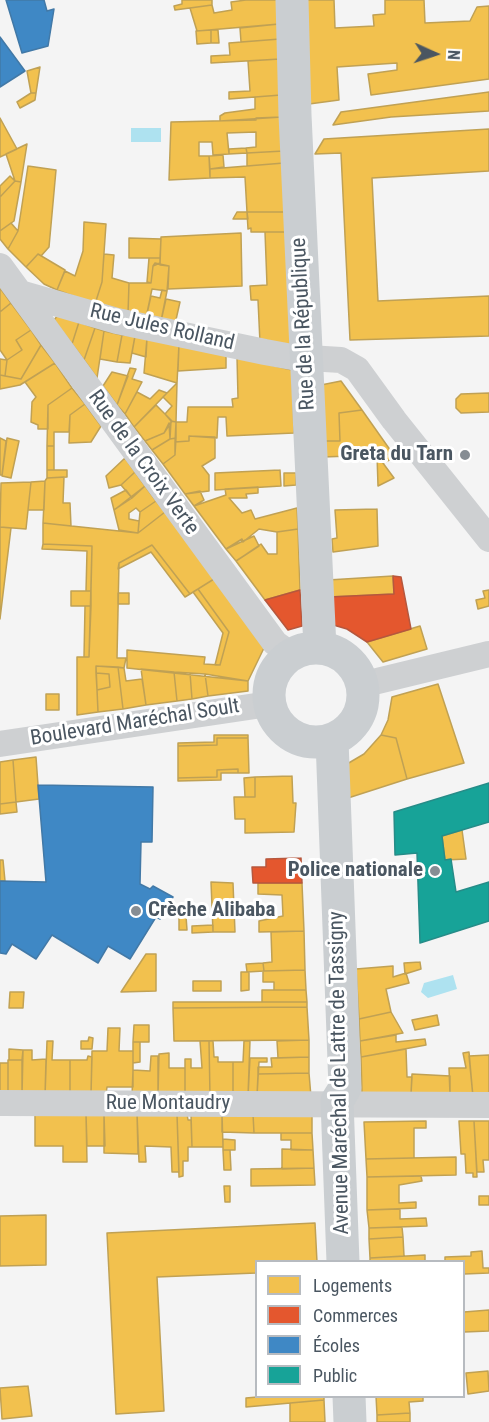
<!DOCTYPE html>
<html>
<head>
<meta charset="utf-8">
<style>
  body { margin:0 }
  #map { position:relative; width:489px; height:1422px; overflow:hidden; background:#f4f4f4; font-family:"Roboto Condensed",sans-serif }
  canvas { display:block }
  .legend { position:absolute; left:255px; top:1260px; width:210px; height:138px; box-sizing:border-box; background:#fff; border:2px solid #b7bbc0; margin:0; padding:8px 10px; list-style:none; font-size:18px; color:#4a5661 }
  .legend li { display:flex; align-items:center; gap:12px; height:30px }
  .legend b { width:30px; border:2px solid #b7bbc0 }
  .north { position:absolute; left:405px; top:24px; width:60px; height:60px; -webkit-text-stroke:4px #fff; paint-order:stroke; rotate:93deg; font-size:16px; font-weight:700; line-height:24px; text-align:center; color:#4a5661 }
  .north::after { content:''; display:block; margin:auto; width:21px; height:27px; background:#4a5661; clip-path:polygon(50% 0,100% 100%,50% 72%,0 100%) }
</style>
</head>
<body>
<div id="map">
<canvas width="489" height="1422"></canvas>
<ul class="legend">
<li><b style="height:16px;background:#f2c14e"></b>Logements</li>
<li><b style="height:16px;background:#e4572e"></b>Commerces</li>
<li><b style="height:16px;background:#3f88c5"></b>Écoles</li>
<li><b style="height:16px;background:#17a398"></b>Public</li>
</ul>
<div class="north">N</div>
</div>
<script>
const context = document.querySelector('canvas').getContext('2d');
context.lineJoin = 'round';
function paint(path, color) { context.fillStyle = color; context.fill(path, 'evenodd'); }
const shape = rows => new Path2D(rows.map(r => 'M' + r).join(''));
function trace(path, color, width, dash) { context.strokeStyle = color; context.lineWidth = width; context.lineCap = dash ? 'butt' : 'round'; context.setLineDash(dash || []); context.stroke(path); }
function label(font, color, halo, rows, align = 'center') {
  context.font = font + ' "Roboto Condensed",sans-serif'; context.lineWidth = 6; context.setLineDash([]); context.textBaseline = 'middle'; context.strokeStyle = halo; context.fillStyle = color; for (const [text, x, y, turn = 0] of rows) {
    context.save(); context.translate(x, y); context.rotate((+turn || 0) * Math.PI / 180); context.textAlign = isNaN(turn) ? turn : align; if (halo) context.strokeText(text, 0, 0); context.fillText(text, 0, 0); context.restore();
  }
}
paint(shape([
  [131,128,161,128,161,142,131,142],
  [453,975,457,989,428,998,421,992,424,983]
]), '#aee2f0');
const homes = shape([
  [182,0,212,0,212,5,175,10,174,6,182,4,182,0],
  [246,0,278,0,279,24,197,31,190,8,212,5,214,13,232,10,231,2,246,0],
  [304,0,334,0,335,28,374,26,373,15,385,14,385,0,424,0,425,23,470,21,477,7,489,6,489,79,371,95,368,74,397,70,397,63,337,67,339,100,309,104,304,0],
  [279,24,280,39,241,42,240,28,279,24],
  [211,30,211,43,197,44,196,31,211,30],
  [211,30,218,30,219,43,211,43,211,30],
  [280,39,280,59,211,63,211,56,230,55,229,43,280,39],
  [280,59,281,95,229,99,229,92,250,91,248,61,280,59],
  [40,67,36,93,31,93,27,71,40,67],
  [489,92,489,111,391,117,333,125,341,112,489,92],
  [31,93,36,93,35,100,20,108,17,102,31,93],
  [281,95,282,117,220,121,220,116,225,113,255,109,255,97,281,95],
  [282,117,284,151,247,153,246,148,256,147,256,132,227,133,229,154,213,155,212,142,199,142,199,156,209,156,210,178,169,180,171,122,256,120,256,118,282,117],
  [0,118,17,149,0,157,0,118],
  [489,129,489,171,372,178,378,301,489,296,489,336,350,340,341,153,315,154,324,139,489,129],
  [27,144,21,182,15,181,6,154,27,144],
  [246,148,247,153,229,154,229,149,246,148],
  [284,151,284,163,247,166,247,153,284,151],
  [223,155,224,167,210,169,209,156,223,155],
  [284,163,286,212,247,212,245,177,210,178,210,169,284,163],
  [28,166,56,170,49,247,41,256,38,254,26,267,8,249,18,231,28,166],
  [10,176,15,181,0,197,0,186,10,176],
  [15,181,21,182,14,221,0,231,0,197,15,181],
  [237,212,247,212,248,219,233,219,237,212],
  [247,212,286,212,287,232,251,232,251,228,248,229,247,212],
  [84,222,106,224,102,282,95,304,57,290,65,271,75,276,83,251,84,222],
  [11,223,18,231,8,249,0,239,0,231,11,223],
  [265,232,287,232,291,347,260,343,258,300,251,300,250,286,267,285,265,232],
  [241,233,242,286,168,289,169,266,160,265,161,237,241,233],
  [129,238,161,239,160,258,129,258,129,238],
  [38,254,65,270,57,290,44,284,26,267,38,254],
  [104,254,114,255,112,278,129,283,128,314,95,304,102,282,104,254],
  [149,258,160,258,160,263,153,266,151,283,147,282,149,258],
  [155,263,169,266,167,291,152,289,146,318,128,314,129,283,151,283,153,266,155,263],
  [0,288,11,303,0,312,0,288],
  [162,290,167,291,161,321,146,318,151,296,160,298,162,290],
  [166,299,180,302,175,324,161,321,166,299],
  [11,303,31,330,16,340,22,350,7,360,0,350,0,312,11,303],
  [58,315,79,322,72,344,54,320,58,315],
  [79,322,95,328,84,360,72,344,79,322],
  [95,328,104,331,97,378,84,360,95,328],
  [31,330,41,345,21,379,5,376,7,360,22,350,16,340,31,330],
  [104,331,122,335,117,362,100,359,104,331],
  [122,335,135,336,130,363,117,362,122,335],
  [135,336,147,338,146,357,132,353,135,336],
  [147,338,179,344,177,383,144,373,147,338],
  [179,344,226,355,226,368,178,371,179,344],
  [41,345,55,363,20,385,0,389,0,375,21,379,41,345],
  [237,357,292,370,294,433,227,436,226,417,218,417,217,438,189,436,189,441,175,442,176,422,187,422,188,407,233,407,232,399,238,398,237,357],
  [0,359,7,360,5,376,0,375,0,359],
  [55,363,72,388,48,405,48,429,38,429,38,425,31,422,32,402,36,397,25,382,55,363],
  [130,368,136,369,132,379,142,382,125,414,117,405,130,368],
  [112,372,128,376,117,405,103,386,112,372],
  [341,381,362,410,339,413,340,441,323,441,321,385,341,381],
  [177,383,176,422,171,421,165,414,172,406,163,397,177,383],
  [72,388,85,404,70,415,69,432,54,432,54,446,47,446,48,405,72,388],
  [159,390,167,393,134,427,125,414,137,392,150,399,159,390],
  [489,393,489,412,461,413,456,408,456,399,461,394,489,393],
  [85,404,101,426,91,442,69,443,70,415,85,404],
  [156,405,172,421,164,433,145,441,134,427,156,405],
  [362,410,393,454,377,455,394,478,378,486,377,455,323,457,323,441,340,441,339,413,362,410],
  [171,421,176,422,176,438,170,439,171,421],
  [169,423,170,439,152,450,145,441,164,433,169,423],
  [189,436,215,437,215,458,202,466,209,475,209,491,185,494,163,464,175,455,175,442,189,441,189,436],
  [0,438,6,441,2,475,0,475,0,438],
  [7,438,19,441,11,478,2,476,7,438],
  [176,438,175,455,163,464,152,450,170,439,176,438],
  [47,446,54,446,54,470,47,470,47,446],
  [393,454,396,457,383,463,377,455,393,454],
  [125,458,135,472,121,485,109,488,106,476,125,458],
  [47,470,67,470,67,477,47,478,47,470],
  [280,470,281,486,215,490,215,473,280,470],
  [135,472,145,486,132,498,121,485,135,472],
  [284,473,296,473,296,485,284,486,284,473],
  [64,477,63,503,70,503,71,526,43,523,45,481,47,478,64,477],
  [45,481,44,510,28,510,31,482,45,481],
  [31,482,26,529,0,527,1,483,31,482],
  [145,486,156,501,140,512,136,508,129,513,129,519,139,521,138,533,119,530,114,510,145,486],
  [258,487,258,493,246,494,247,498,229,498,242,513,251,510,255,519,297,508,298,529,277,532,259,529,243,542,242,539,226,549,194,506,226,495,225,489,258,487],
  [126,490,132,498,114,510,111,498,126,490],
  [200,491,204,500,194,506,185,494,200,491],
  [156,501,165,512,138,533,140,512,156,501],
  [377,509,378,546,333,552,332,539,337,538,335,510,377,509],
  [165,512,214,579,190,594,152,545,119,563,117,658,126,658,124,668,96,666,98,712,77,715,77,657,89,657,92,546,43,544,43,523,138,533,165,512],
  [0,527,11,528,0,619,0,527],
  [298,529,300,590,265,600,236,561,261,544,268,554,277,554,277,532,298,529],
  [254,536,259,546,236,561,226,549,254,536],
  [43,544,92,546,91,591,86,591,87,551,42,549,43,544],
  [152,545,190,594,185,597,151,552,118,569,119,563,152,545],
  [393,576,394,594,329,597,328,580,393,576],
  [214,579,264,648,248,681,127,668,127,650,205,657,204,664,220,665,229,632,198,589,214,579],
  [198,589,229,632,220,665,215,665,223,633,193,592,198,589],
  [489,590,489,606,478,609,476,600,485,598,483,591,489,590],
  [71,591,91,591,91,606,71,606,71,591],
  [118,593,129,593,129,604,118,604,118,593],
  [85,606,91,606,89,657,84,657,85,606],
  [420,626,427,649,383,662,367,642,420,626],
  [96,666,118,667,123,709,98,712,97,690,110,687,109,674,96,673,96,666],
  [118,667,124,668,126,681,142,679,146,705,123,709,118,667],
  [141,669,174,672,177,701,146,705,141,669],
  [174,672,190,673,192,699,177,701,174,672],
  [96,673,109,674,110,687,97,690,96,673],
  [190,673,205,674,208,696,192,699,190,673],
  [205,674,248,681,248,691,208,696,205,674],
  [438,684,464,763,407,779,396,738,381,735,388,720,392,697,438,684],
  [46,694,59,694,59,710,46,710,46,694],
  [214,735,248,735,248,738,217,738,217,745,178,746,178,743,214,742,214,735],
  [381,735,396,738,407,779,348,798,347,764,364,754,381,735],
  [217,738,248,738,249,773,238,773,238,769,217,770,217,777,178,778,178,746,217,745,217,738],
  [36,757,39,799,16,802,13,760,36,757],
  [13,760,16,802,0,804,0,762,13,760],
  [238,769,238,773,221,773,221,780,178,781,178,778,217,777,217,770,238,769],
  [292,776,293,803,296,803,294,832,245,833,245,819,235,819,234,797,255,797,255,777,292,776],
  [255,777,255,797,245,797,244,778,255,777],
  [16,802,17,812,0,814,0,804,16,802],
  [462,830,466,859,445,860,442,836,462,830],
  [0,860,3,860,5,881,0,881,0,860],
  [211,882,233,883,235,932,213,932,211,882],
  [258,883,302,883,304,931,259,932,259,921,283,916,282,895,258,894,258,883],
  [179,916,186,916,187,930,179,930,179,916],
  [213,925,213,932,192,933,192,926,213,925],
  [304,931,305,970,264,971,263,963,272,962,271,932,304,931],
  [146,954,156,954,156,991,121,992,146,954],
  [420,962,421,969,405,974,404,963,420,962],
  [263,963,264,971,247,972,246,964,263,963],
  [393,966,393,977,406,973,409,983,386,989,391,1012,359,1019,356,969,393,966],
  [305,970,306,990,274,990,274,982,263,982,263,971,305,970],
  [241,972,249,972,249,990,241,991,241,972],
  [193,981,221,981,221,991,193,991,193,981],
  [262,990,306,990,307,1002,262,1002,262,990],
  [10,992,24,992,23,1008,9,1008,10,992],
  [173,1002,307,1002,307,1007,173,1008,173,1002],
  [307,1007,309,1040,174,1041,173,1008,307,1007],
  [391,1012,403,1033,360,1041,359,1019,391,1012],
  [437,1015,439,1025,415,1030,412,1020,437,1015],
  [134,1025,149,1025,149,1042,133,1042,134,1025],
  [108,1028,120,1028,119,1051,133,1051,133,1087,107,1087,106,1094,91,1094,92,1051,107,1051,108,1028],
  [396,1035,396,1042,425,1039,426,1045,361,1057,360,1041,396,1035],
  [89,1037,93,1038,92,1049,81,1049,81,1041,88,1041,89,1037],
  [309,1040,309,1057,278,1058,277,1041,309,1040],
  [47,1041,53,1041,52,1060,70,1060,70,1096,45,1096,47,1041],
  [200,1041,209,1041,210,1096,185,1096,185,1059,191,1059,191,1068,202,1068,200,1041],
  [209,1041,213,1041,214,1057,218,1057,218,1062,233,1062,233,1096,210,1096,209,1041],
  [244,1041,250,1041,248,1096,233,1096,233,1062,243,1062,244,1041],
  [133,1042,140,1042,140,1062,133,1063,133,1042],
  [9,1049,23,1050,22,1060,9,1060,9,1049],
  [406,1049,407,1077,412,1077,411,1094,362,1093,361,1057,406,1049],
  [23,1050,32,1050,32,1060,46,1059,45,1096,22,1096,23,1050],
  [469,1052,473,1097,450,1095,449,1068,466,1068,463,1053,469,1052],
  [169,1053,169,1068,185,1068,185,1096,158,1096,159,1054,169,1053],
  [489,1055,489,1098,473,1097,469,1056,489,1055],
  [88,1056,92,1057,91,1094,70,1096,70,1060,87,1060,88,1056],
  [151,1056,158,1056,158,1096,132,1096,133,1070,150,1071,151,1056],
  [309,1057,309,1073,258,1074,258,1067,272,1067,271,1058,309,1057],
  [250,1058,267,1058,267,1062,259,1062,257,1096,248,1096,250,1058],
  [8,1060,22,1060,22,1096,8,1096,8,1060],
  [0,1063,8,1063,8,1096,0,1096,0,1063],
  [309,1073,311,1097,257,1096,258,1074,309,1073],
  [412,1074,450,1076,450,1095,411,1094,412,1074],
  [35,1113,86,1114,87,1162,63,1162,63,1146,35,1146,35,1113],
  [137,1113,177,1114,179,1172,172,1172,171,1147,145,1146,146,1162,139,1162,137,1113],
  [137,1113,138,1154,104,1153,104,1114,137,1113],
  [86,1114,104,1114,105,1146,87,1146,86,1114],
  [177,1114,187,1114,188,1120,191,1120,192,1147,188,1147,188,1161,183,1161,183,1176,179,1177,177,1114],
  [191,1114,222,1114,223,1147,192,1147,191,1114],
  [222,1114,253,1114,254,1133,222,1132,222,1114],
  [253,1114,312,1114,312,1133,254,1133,253,1114],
  [426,1121,426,1128,414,1128,414,1158,366,1159,364,1122,426,1121],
  [459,1121,474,1121,477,1177,473,1177,473,1173,466,1173,465,1154,461,1154,459,1121],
  [474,1121,489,1121,489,1160,483,1160,484,1172,477,1172,474,1121],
  [281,1133,312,1133,313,1150,291,1150,291,1140,281,1140,281,1133],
  [223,1139,235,1140,235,1150,223,1150,223,1139],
  [282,1149,313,1150,314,1168,282,1169,282,1149],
  [223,1150,230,1150,231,1170,224,1170,223,1150],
  [456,1157,456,1175,367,1177,366,1159,456,1157],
  [314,1168,315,1185,251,1186,251,1169,314,1168],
  [421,1176,422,1181,399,1185,399,1203,416,1202,416,1208,367,1210,367,1177,421,1176],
  [224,1186,230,1186,230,1202,225,1202,224,1186],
  [479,1196,489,1196,489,1205,479,1205,479,1196],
  [400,1209,400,1219,426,1218,427,1226,369,1228,367,1210,400,1209],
  [46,1215,46,1265,0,1266,0,1216,46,1215],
  [315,1223,317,1262,256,1262,256,1273,157,1277,164,1411,116,1414,107,1233,315,1223],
  [402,1227,403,1237,369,1239,369,1228,402,1227],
  [403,1237,404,1256,370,1258,369,1239,403,1237],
  [482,1251,483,1268,489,1268,489,1273,464,1274,464,1262,445,1262,445,1257,471,1256,471,1252,482,1251],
  [425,1255,425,1262,370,1262,370,1258,425,1255],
  [489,1310,489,1331,464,1332,464,1312,489,1310],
  [488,1371,489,1391,468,1394,466,1373,488,1371],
  [28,1386,32,1416,2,1419,0,1388,28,1386],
  [269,1396,324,1396,324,1400,246,1407,246,1398,269,1396],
  [376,1396,423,1396,423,1401,409,1402,410,1413,377,1415,376,1396],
  [324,1400,325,1422,290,1422,290,1403,324,1400],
  [410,1413,410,1422,377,1422,377,1415,410,1413]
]);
paint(homes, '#f2c14e');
trace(homes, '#c0a154', 1.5);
const shops = shape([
  [393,576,401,577,411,629,367,642,347,629,330,624,329,597,394,594,393,576],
  [300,590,302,626,288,630,265,600,300,590],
  [301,858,302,883,253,883,252,867,266,867,266,859,301,858]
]);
paint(shops, '#e4572e');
trace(shops, '#b6573d', 1.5);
const schools = shape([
  [6,0,44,0,47,11,54,9,48,46,22,53,6,0],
  [0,37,25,71,0,87,0,37],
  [38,785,153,787,152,842,141,842,140,884,150,889,153,886,173,897,160,919,156,917,130,959,108,946,98,963,52,935,36,959,12,944,6,954,0,953,0,881,46,882,38,785]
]);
paint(schools, '#3f88c5');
trace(schools, '#4279a7', 1.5);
const public = shape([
  [489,783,489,822,442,836,445,860,451,859,456,892,489,882,489,921,420,943,417,853,395,855,394,812,489,783]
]);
paint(public, '#17a398');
trace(public, '#268c88', 1.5);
trace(shape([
  [0,266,275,643,292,655],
  [20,293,117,321,265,352,292,357,341,360,357,369,394,420,489,539],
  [361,685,489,654],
  [0,744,269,704],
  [0,1103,489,1105]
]), '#ced0d2', 26);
trace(shape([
  [292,0,295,115,320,648],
  '269 695a47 47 0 1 1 94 0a47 47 0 1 1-94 0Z',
  [332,740,345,1088,337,1101,343,1262],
  [349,1396,350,1422]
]), '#caced1', 33);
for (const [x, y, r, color] of [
  [465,455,6,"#868d94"],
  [435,871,6,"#868d94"],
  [136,911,6,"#868d94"]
]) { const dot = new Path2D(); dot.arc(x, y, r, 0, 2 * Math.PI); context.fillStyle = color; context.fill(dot); trace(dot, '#fff', 2); }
label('21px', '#4a5661', '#fff', [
  ["Rue de la République",304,324,-93],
  ["Rue Jules Rolland",162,328,13],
  ["Rue de la Croix Verte",143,463,54],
  ["Boulevard Maréchal Soult",135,723,-9],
  ["Avenue Maréchal de Lattre de Tassigny",340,1073,-91],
  ["Rue Montaudry",168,1104]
]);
label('bold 21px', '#4a5661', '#fff', [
  ["Greta du Tarn",453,455],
  ["Police nationale",423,871],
  ["Crèche Alibaba",148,911,"left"]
], 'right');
</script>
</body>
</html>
